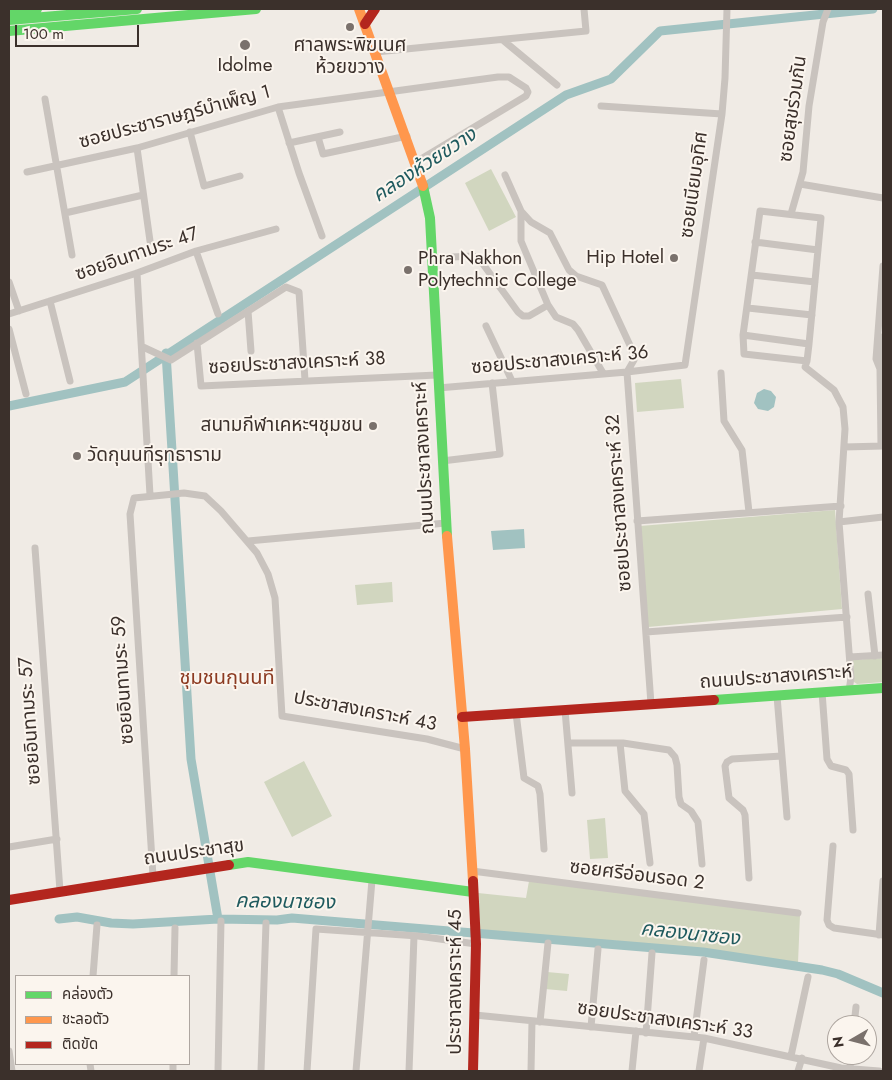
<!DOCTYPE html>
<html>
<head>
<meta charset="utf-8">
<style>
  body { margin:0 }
  #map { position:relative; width:892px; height:1080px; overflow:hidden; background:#f0ebe5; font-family:Jost,"Noto Sans Thai",sans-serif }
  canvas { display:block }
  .frame { position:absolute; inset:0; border:10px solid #3b302b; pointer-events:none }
  .legend { position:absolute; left:15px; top:975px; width:175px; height:90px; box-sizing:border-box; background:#fbf5ee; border:1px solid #aea6a0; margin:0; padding:6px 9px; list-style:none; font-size:15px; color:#3b302b }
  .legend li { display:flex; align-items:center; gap:10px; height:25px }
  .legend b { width:25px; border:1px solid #aea6a0 }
  .north { position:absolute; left:827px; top:1015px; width:50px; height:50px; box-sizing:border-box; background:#fbf5ee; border:1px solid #aea6a0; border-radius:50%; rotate:262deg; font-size:14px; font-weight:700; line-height:20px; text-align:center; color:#3b302b }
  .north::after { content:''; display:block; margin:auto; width:18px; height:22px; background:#7a716c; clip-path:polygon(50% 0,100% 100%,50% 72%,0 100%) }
  .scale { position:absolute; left:15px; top:25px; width:124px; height:22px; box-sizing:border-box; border:2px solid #3b302b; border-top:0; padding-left:6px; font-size:15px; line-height:18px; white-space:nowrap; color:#3b302b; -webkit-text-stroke:4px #fbf5ee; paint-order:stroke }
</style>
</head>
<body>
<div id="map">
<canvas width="892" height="1080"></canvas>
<div class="frame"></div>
<ul class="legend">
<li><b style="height:6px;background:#63d668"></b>คล่องตัว</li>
<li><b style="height:6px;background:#ff974d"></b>ชะลอตัว</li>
<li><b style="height:6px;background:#b3261e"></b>ติดขัด</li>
</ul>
<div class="north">N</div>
<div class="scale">100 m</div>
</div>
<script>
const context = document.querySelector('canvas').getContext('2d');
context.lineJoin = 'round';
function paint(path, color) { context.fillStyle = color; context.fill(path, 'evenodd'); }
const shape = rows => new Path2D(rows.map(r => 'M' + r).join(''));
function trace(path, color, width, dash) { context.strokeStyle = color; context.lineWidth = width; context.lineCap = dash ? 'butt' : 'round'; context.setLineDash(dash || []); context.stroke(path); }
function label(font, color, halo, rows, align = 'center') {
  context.font = font + ' Jost,"Noto Sans Thai",sans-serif'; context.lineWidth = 4; context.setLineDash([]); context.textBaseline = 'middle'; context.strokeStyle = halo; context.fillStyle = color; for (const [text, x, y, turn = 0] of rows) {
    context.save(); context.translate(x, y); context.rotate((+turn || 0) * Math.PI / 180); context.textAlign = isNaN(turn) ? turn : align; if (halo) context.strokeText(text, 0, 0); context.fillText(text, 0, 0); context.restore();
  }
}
paint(shape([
  [491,169,516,217,489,231,465,183],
  [681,379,684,408,637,412,635,383],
  [835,510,842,609,648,627,640,526],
  [392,582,393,602,357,605,355,585],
  [883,658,883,682,857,684,854,682,853,660],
  [304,761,332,816,292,837,264,782],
  [605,818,608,858,590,859,587,820],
  [529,881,800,915,798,963,618,941,480,932,478,893,526,898],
  [547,972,569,974,567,991,545,989]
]), '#d1d6bf');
paint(shape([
  [764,389,771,391,776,397,774,407,768,411,758,409,754,403,757,393],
  [524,529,525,548,493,550,491,531]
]), '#a1c2c1');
trace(shape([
  [166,353,191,759,218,919,277,920,292,918,703,952,822,970,838,974,883,993],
  [9,406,125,382,566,95,611,79,660,31,873,9],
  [59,919,77,917,111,923,133,924,218,919]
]), '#a1c2c1', 9);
trace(shape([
  [504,41,557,85],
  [376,52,586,31,584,9],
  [45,99,72,255],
  [601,106,722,114],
  [278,107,299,173,322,236],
  [190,132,204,186,240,176],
  [318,137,323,154,407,136],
  [289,143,340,132],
  [137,148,150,241],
  [27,172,137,148,278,107,498,77,509,77,526,88,528,92,526,96,416,162],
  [505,175,521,211,531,222,550,233,569,270,576,276,602,285,634,354,634,360,627,372,651,704],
  [800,184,883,198],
  [521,211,521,241,548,305,556,317,573,324,578,330,603,373],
  [65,213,143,195],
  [791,214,803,172,809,106,823,22,828,9],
  [755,242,818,250],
  [196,251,218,314],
  [432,258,473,256,480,260,518,312,523,316,529,316,548,305],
  [137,273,150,495],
  [752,275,815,282],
  [9,282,19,311],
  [50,301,70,381],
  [748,308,812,315],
  [248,311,251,351],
  [9,314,137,273,196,251,276,229],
  [486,326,512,381],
  [9,329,26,394],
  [743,335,809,344],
  [197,343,201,386,437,375],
  [143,347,171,360,286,287,299,292,305,380],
  [807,361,744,354,743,335,760,211,821,218,809,344,807,361,805,367,834,390,843,407,845,429,839,522,851,678,849,690],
  [880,369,876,359,883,266],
  [721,373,724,421,742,450,749,512],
  [438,388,627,372,685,365,722,114,725,78,727,9],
  [881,446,880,369,883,337],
  [844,447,883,446],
  [442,461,500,454,492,383],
  [637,521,841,506],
  [839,522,883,517],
  [248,541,446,523],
  [35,548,60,891],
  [868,594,875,656],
  [646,632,847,617],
  [850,657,883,655],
  [822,692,827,759,831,766,846,770,849,774,853,830],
  [777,696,787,817],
  [565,710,572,793],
  [516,713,524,778,538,786,540,794,544,849],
  [569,743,623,743,669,750,675,757,677,765,679,797,681,804,691,811,698,822,702,864],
  [620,743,625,791,644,814,650,863],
  [833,846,827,920,829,925,834,928,883,935],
  [9,847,57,839],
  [472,871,798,913],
  [153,876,130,514,134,498,184,493,205,496,221,511,257,553,268,574,275,598,282,716,427,739,465,749],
  [749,878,745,815,743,810,729,798,725,766,727,762,732,759,782,756],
  [879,935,883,881],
  [93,976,97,925],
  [174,976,175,928],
  [475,1015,704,1038,841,1068,879,1071],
  [540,1022,548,943],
  [854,1025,856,1007],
  [591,1027,598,949],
  [646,1033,652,953],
  [694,1037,704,960],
  [9,1051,12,1071],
  [791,1056,808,977],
  [90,1064,91,1071],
  [850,1068,851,1055],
  [173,1071,173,1064],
  [218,1071,221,921],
  [261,1071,266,923],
  [307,1071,316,929,418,936,476,944],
  [356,1071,372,880],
  [409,1071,414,936],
  [531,1071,532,1021],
  [632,1071,636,1031],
  [699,1071,704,1038],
  [798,1071,802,1058]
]), '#c9c3be', 7);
trace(shape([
  [9,11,37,9],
  [9,20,137,9],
  [9,31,256,9],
  [423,186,430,218,447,536],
  [714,700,883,688],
  [229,865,248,862,473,892]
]), '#63d668', 10);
trace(shape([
  [359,9,423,186],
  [447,536,465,749,473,881]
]), '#ff974d', 10);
trace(shape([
  [365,24,375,9],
  [462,717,714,700],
  [473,881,476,944,473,1071],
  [9,900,229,865]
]), '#b3261e', 10);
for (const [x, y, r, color] of [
  [350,27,5,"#7a716c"],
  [245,45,6,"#7a716c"],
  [674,258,5,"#7a716c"],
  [408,270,5,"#7a716c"],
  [373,426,5,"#7a716c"],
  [77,456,5,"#7a716c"]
]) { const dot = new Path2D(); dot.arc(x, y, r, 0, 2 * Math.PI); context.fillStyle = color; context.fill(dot); trace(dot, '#fbf5ee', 2); }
label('19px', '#3b302b', '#fbf5ee', [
  ["ศาลพระพิฆเนศ",350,46],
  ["ห้วยขวาง",350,68],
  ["Idolme",245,66],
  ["Hip Hotel",664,258,"right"],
  ["Phra Nakhon",418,259,"left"],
  ["Polytechnic College",418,281,"left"],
  ["สนามกีฬาเคหะฯชุมชน",363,426,"right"],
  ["วัดกุนนทีรุทธาราม",87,456,"left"]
]);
label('19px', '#3b302b', '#fbf5ee', [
  ["ซอยสุขร่วมกัน",794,109,-82],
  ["ซอยประชาราษฎร์บำเพ็ญ 1",175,118,-15],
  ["ซอยเนียมอุทิศ",695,185,-82],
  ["ซอยอินทามระ 47",137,255,-19],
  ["ซอยประชาสงเคราะห์ 36",560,361,-5],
  ["ซอยประชาสงเคราะห์ 38",297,364,-3],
  ["ถนนประชาสงเคราะห์",425,458,-93],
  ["ซอยประชาสงเคราะห์ 32",620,503,-94],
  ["ถนนประชาสงเคราะห์",776,678,-4],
  ["ซอยอินทามระ 59",124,680,-94],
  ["ประชาสงเคราะห์ 43",365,712,11],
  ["ซอยอินทามระ 57",31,721,-94],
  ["ถนนประชาสุข",194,853,-8],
  ["ซอยศรีอ่อนรอด 2",637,876,7],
  ["ประชาสงเคราะห์ 45",456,982,-90],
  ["ซอยประชาสงเคราะห์ 33",665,1021,8]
]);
label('italic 20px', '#1f5a5e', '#fbf5ee', [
  ["คลองห้วยขวาง",425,166,-33],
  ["คลองนาซอง",285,903,1],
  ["คลองนาซอง",690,935,6]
]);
label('20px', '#8c3b22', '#fbf5ee', [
  ["ชุมชนกุนนที",227,679]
]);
</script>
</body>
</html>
